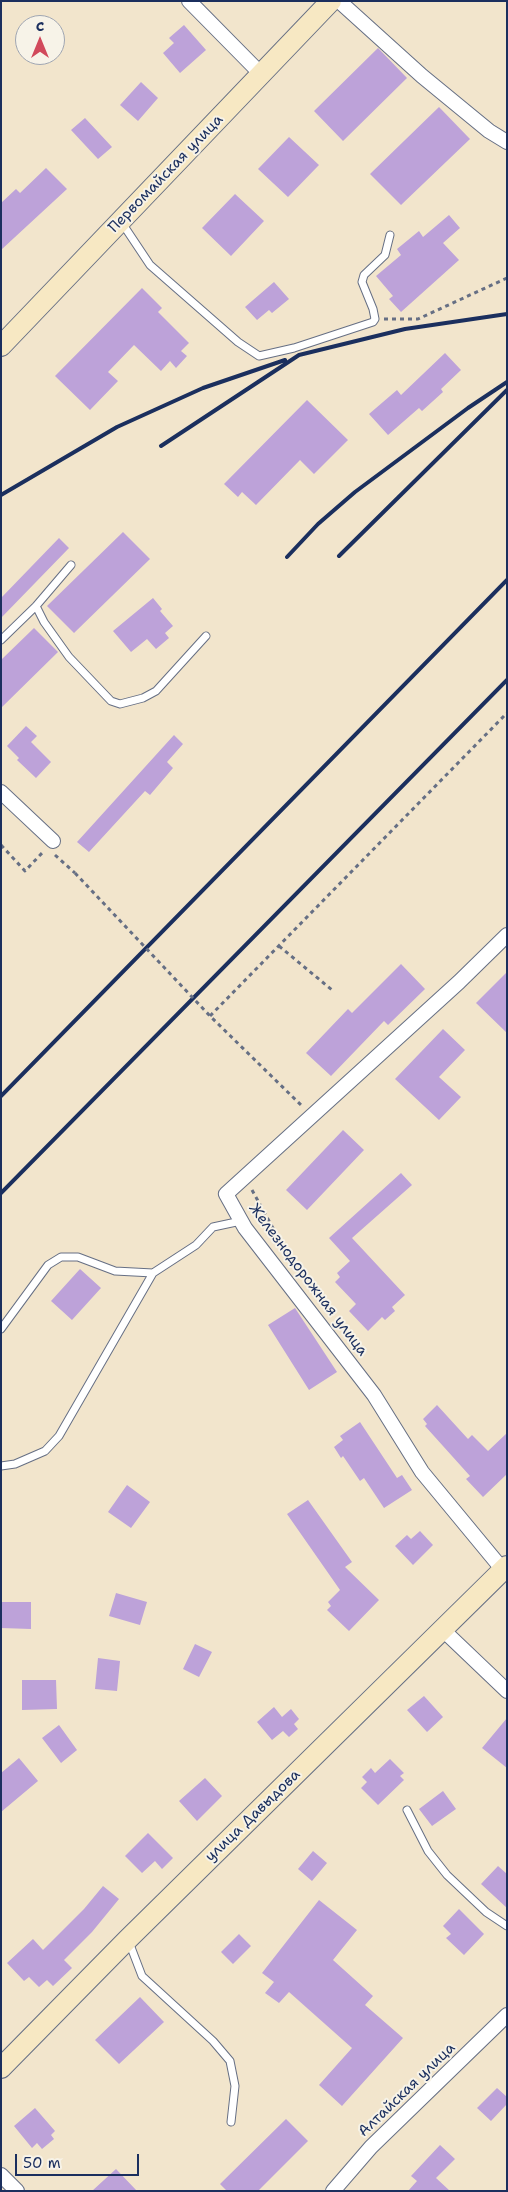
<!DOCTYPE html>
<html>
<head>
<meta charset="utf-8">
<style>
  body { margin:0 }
  #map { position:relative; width:508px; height:2192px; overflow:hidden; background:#f2e5cc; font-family:"Shantell Sans",sans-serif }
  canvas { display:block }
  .frame { position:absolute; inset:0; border:2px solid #1b2f5e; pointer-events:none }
  .north { position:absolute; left:15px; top:15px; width:50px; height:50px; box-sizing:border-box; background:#f7f3e8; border:1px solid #9fa5b1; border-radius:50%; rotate:0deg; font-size:14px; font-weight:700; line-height:20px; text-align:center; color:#1b2f5e }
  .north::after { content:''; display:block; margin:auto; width:18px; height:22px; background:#d1495b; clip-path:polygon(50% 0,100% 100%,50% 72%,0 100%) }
  .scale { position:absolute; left:15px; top:2154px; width:124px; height:22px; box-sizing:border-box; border:2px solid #1b2f5e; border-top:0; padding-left:6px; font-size:15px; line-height:18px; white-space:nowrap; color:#1b2f5e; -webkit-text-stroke:4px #f7f3e8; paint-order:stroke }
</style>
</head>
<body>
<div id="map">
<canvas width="508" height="2192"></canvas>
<div class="frame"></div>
<div class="north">С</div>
<div class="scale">50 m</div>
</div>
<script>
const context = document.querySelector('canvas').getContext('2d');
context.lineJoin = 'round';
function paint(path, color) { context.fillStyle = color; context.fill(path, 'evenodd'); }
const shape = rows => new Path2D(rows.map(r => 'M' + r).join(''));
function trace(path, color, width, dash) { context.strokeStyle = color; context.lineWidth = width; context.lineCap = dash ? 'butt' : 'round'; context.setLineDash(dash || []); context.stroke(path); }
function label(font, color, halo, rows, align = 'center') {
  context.font = font + ' "Shantell Sans",sans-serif'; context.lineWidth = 4; context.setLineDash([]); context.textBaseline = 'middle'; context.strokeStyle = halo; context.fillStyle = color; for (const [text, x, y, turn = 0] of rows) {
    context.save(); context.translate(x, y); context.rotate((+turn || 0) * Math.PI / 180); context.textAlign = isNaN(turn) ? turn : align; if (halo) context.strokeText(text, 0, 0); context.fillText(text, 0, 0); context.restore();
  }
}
paint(shape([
  [184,25,206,50,180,73,163,53,174,43,169,38],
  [378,48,407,78,343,141,314,111],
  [141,82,158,98,138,121,120,105],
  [439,107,470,139,401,205,370,174],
  [85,118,112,147,98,159,71,130],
  [289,137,319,165,288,197,258,169],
  [46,168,67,189,1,250,1,203,16,189,20,193],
  [235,194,264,221,231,256,202,228],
  [449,215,460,228,443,243,459,260,401,312,389,299,393,296,376,276,401,255,397,249,419,231,423,237],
  [274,282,289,299,272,313,269,310,257,320,245,307],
  [142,288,162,308,158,312,189,343,181,351,187,356,176,368,170,361,161,371,134,345,108,372,118,381,90,410,55,376],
  [445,353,461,370,441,389,443,392,422,411,419,408,388,435,369,414,397,390,401,395],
  [307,400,348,440,314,474,300,460,256,505,242,492,238,497,224,484],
  [123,532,150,559,74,633,47,606],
  [59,538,69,548,1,618,1,598],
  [153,598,162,609,160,611,173,626,165,633,169,638,156,649,147,639,131,652,113,631],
  [34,628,58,652,1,708,1,660],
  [26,726,37,736,31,742,51,762,36,778,17,760,19,758,7,746],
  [174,735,183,744,167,762,173,768,150,795,145,791,89,852,77,842],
  [401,964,425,989,388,1025,384,1021,331,1076,306,1053,348,1009,352,1013],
  [507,972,507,1033,476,1003],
  [443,1029,465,1050,439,1077,461,1097,439,1120,395,1079],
  [343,1130,364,1150,307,1210,286,1190],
  [401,1173,412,1185,352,1238,405,1295,392,1307,395,1311,385,1320,382,1317,368,1331,349,1311,356,1304,335,1282,340,1277,337,1273,350,1261,329,1238],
  [80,1269,101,1288,72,1320,51,1301],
  [295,1308,337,1372,309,1390,268,1325],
  [437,1405,468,1439,472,1435,488,1451,507,1433,507,1474,483,1497,466,1479,470,1476,425,1426,427,1424,423,1419],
  [360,1422,397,1478,402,1475,412,1490,384,1508,364,1478,360,1481,343,1456,341,1458,334,1447,343,1440,340,1436],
  [127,1485,150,1502,131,1528,108,1512],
  [308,1500,352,1562,345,1567,379,1600,349,1631,327,1610,331,1606,328,1602,340,1590,287,1514],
  [420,1531,433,1545,413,1565,395,1546,407,1535,411,1539],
  [116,1593,147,1602,140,1625,109,1616],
  [1,1602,31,1602,31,1629,1,1628],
  [195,1644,212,1652,199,1677,183,1669],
  [98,1658,120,1661,117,1691,95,1689],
  [22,1680,56,1680,57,1709,22,1710],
  [424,1696,443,1717,427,1732,407,1710],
  [274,1707,282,1717,291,1709,299,1719,294,1724,298,1729,289,1737,283,1731,272,1740,257,1722],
  [507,1718,507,1768,482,1748],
  [59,1725,77,1750,61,1763,42,1738],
  [19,1758,38,1781,1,1812,1,1773],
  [390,1759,404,1773,400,1776,404,1780,378,1805,361,1788,367,1782,362,1777,371,1768,375,1773],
  [205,1778,222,1796,197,1821,179,1801],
  [443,1791,456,1809,432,1826,419,1809],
  [148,1833,173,1858,162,1869,155,1861,142,1873,125,1856],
  [313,1851,327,1863,312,1881,298,1869],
  [498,1866,507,1874,507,1908,481,1884],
  [103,1886,119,1899,92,1932,64,1960,72,1968,53,1986,47,1980,39,1987,29,1977,24,1981,7,1963,33,1939,43,1950,84,1909],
  [319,1900,357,1930,333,1960,373,1996,365,2005,403,2038,342,2106,319,2085,352,2048,289,1992,279,2003,265,1993,274,1982,262,1973],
  [459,1909,484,1934,464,1955,446,1938,451,1934,443,1926],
  [239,1934,251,1946,233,1964,221,1952],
  [140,1997,164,2022,119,2064,95,2040],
  [497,2088,507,2097,507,2104,491,2121,477,2108],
  [35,2108,55,2131,51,2135,54,2139,42,2149,37,2143,32,2148,14,2126],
  [286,2119,308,2141,258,2191,227,2191,220,2184],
  [440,2145,455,2159,436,2178,450,2191,408,2191,417,2181,411,2176],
  [116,2169,137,2191,92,2191]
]), '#bda2d9');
const lane = shape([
  [122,223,150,265,238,342,259,356,294,348,373,322,375,319,373,309,362,282,364,275,385,255,390,235],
  [36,606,44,622,69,657,111,701,120,704,143,698,156,691,206,636],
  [1,640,36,606,71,565],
  [1,1329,48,1265,61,1257,78,1257,115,1271,153,1273],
  [1,1466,15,1464,45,1451,59,1436,153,1273,196,1245,213,1227,241,1221],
  [407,1810,428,1851,447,1875,486,1912,507,1926],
  [129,1942,142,1976,213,2041,230,2061,235,2086,231,2122]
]);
const street = shape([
  [189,1,261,74],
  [339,1,422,76,489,131,507,142],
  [1,792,53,841],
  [503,1570,422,1472,374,1395,245,1228,226,1194,459,982,507,935],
  [442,1629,507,1691],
  [1,2175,17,2191],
  [333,2191,371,2147,507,2015]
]);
const secondary = shape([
  [1,346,331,1],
  [1,2068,128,1939,507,1566]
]);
trace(lane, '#666f84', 9);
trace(street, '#666f84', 16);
trace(secondary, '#666f84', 22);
trace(shape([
  [384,319,418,319,507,278],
  [1,845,25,871,43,852],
  [55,855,75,873],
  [279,946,332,990],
  [210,1016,507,713],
  [258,1063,302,1106],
  [252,1190,292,1263]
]), '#666f84', 3, [4, 4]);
trace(lane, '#fff', 7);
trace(street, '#fff', 14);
trace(secondary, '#f7e8c3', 20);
trace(shape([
  [161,446,299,355,405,329,507,314],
  [1,495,117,427,203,388,285,360],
  [339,556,507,390],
  [287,557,318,524,355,492,468,408,507,382],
  [1,1096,507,580],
  [1,1193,507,680]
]), '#1b2f5e', 4);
trace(shape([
  [75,873,210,1016,258,1063]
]), '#666f84', 3, [4, 4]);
label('15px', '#1b2f5e', '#f7f3e8', [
  ["Первомайская улица",166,174,-46],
  ["Железнодорожная улица",308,1280,53],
  ["улица Давыдова",253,1816,-44],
  ["Алтайская улица",407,2090,-44]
]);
</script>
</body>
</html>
